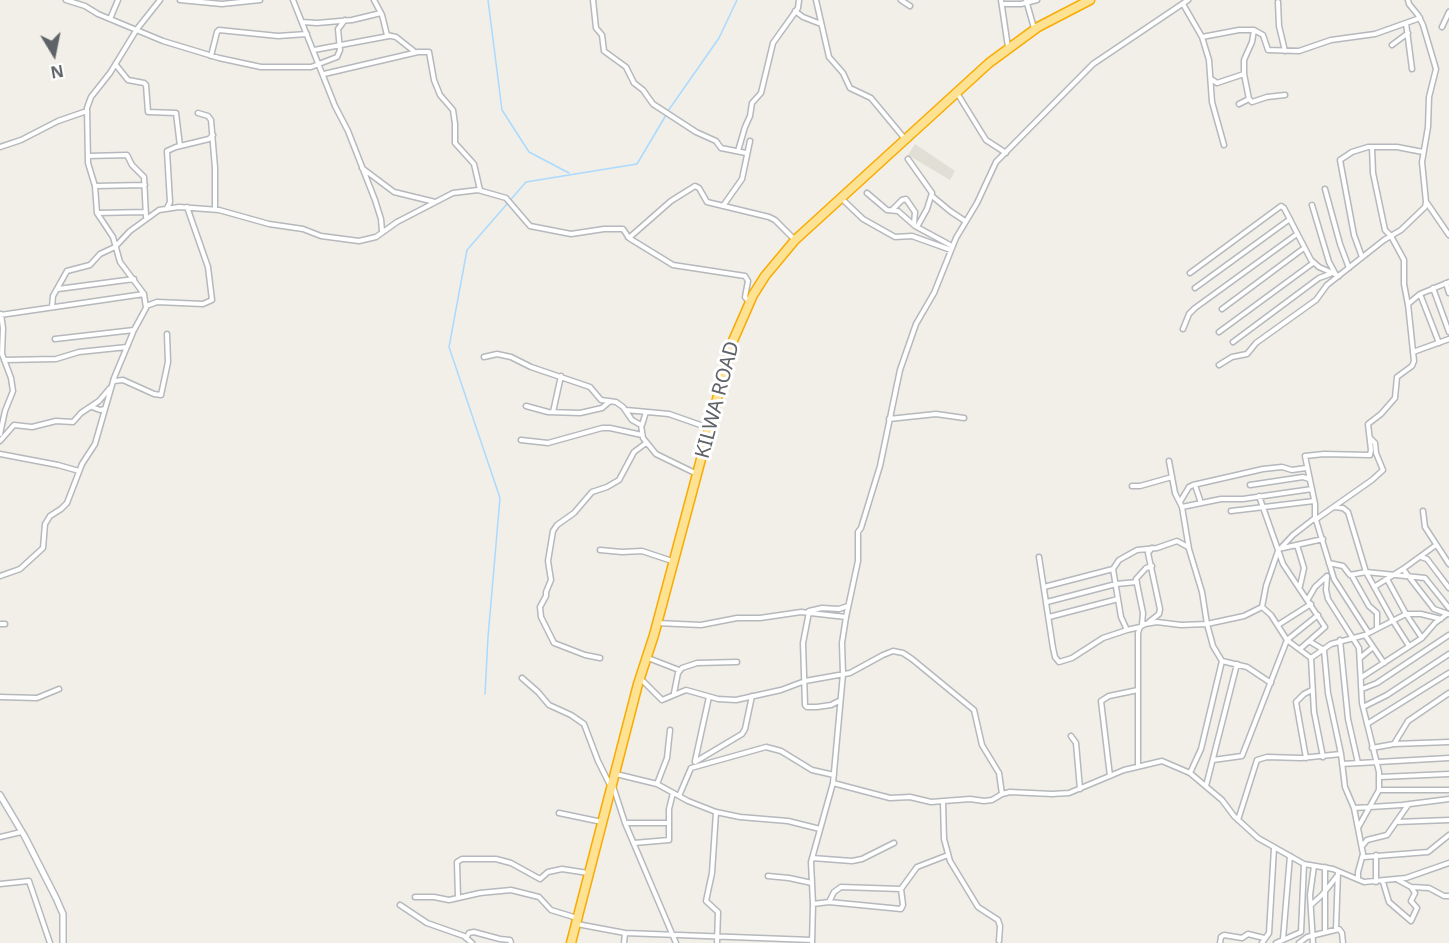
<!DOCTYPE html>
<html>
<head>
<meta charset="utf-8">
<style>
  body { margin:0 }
  #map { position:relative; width:1449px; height:943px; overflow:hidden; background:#f1efe8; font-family:"Noto Sans",sans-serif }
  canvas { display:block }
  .north { position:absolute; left:24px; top:24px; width:60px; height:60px; -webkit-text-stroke:4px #fff; paint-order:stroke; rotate:170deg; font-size:16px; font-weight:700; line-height:24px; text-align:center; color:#5f6368 }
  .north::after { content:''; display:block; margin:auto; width:21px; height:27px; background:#5f6368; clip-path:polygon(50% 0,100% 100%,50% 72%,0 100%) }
</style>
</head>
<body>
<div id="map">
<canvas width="1449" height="943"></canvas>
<div class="north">N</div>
</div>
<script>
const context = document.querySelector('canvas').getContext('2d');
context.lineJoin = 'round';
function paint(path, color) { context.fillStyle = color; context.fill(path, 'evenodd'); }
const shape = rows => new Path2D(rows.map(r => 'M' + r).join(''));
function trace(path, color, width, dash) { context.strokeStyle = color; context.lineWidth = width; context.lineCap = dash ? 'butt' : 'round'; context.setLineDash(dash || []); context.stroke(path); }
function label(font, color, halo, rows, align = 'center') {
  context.font = font + ' "Noto Sans",sans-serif'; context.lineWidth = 6; context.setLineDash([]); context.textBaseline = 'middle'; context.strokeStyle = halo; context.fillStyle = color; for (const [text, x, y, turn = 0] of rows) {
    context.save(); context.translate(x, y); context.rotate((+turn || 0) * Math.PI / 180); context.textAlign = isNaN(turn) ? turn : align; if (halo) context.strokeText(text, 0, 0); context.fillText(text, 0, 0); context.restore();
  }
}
paint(shape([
  [915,144,955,171,950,180,908,155]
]), '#e1ded6');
trace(shape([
  [488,0,502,110,529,152,569,173],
  [668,111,719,38,737,0],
  [485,694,488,637,500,498,449,347,467,250,526,182,637,164,666,115]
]), '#aadaff', 1.5);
const street = shape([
  [66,0,85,6,98,14,163,41,219,58,261,67,311,67,337,57,340,50,338,29,345,20],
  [180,0,222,4,260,0],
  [293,0,335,106,348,131,375,200,381,219,382,231],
  [374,0,382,15,387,35,396,37,415,52],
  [593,0,596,28,602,35,604,51,626,67,634,83,643,90,653,104,696,132,716,141,721,148,746,153],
  [816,0,829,57,843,73,850,88,871,98,905,139],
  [901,0,910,6],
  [1001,0,1008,47],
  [1026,0,1034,28],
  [1278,2,1279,26,1285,51],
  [1002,4,1021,4,1037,0],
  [1183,4,1202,37,1209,60,1212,102,1224,145],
  [795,11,803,17,821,24],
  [110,19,118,0],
  [302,22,317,23,352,20,381,13],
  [1406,23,1412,69],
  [1442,27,1449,12],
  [1202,37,1239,30,1254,30,1263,35,1268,50,1299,51,1331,40,1375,34,1420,18],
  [1392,45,1408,33],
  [314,50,389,36],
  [211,56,217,32,219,30,278,36,307,34],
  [116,65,128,80,144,83,146,85,148,112,176,113,180,146],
  [324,74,418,52,429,52,434,80,440,95,453,110,455,124,455,143,474,164,480,190],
  [1211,79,1217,83,1244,74],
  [957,93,986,140,1006,153],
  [1249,99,1252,102,1267,97,1285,95],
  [1239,104,1249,99,1244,74,1244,60,1252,42,1254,30],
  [198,113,208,116,211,120,215,168,215,209],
  [0,147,21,140,58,121,87,111],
  [1372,147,1373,173,1385,230,1391,236,1404,260,1404,284,1408,305],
  [738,151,745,127,750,116,752,103,761,93,773,43,798,8,799,0],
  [88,156,127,155,132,165,144,177,146,217],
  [908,159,932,193,927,209,917,227],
  [362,168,394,192,435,202],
  [95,186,145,185],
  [1325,189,1340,244,1349,268],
  [867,193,887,210,898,211,915,226,952,246],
  [932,196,950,211,965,221],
  [841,198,863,219,895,237,912,236,951,250],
  [1427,203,1449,235],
  [1312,205,1329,262,1336,275],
  [723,206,742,179,750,141],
  [167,208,170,202,167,151,176,147,209,139,213,135],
  [893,209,902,200,906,199,915,212,914,224],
  [97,213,146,212],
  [628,237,630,237,671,201,695,186,699,188,707,202,769,217,775,220,795,240],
  [1362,257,1354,235,1340,160,1352,152,1368,147,1397,147,1423,152],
  [1190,273,1281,206,1284,208,1311,260,1319,267,1339,276],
  [1446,283,1449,293],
  [1195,288,1290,219],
  [1433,288,1449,332],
  [58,289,134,279],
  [1420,294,1439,343],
  [146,306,157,302,203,304,212,300,208,267,187,207],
  [52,307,53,296,67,271,90,265,100,254,115,247,130,231,159,210,179,207,219,210,269,224,303,229,321,236,359,241,376,237,397,222,453,193,478,190,506,198,530,226,571,234,604,229,623,229,629,238,673,265,745,276,748,281,745,297,749,302],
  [1222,309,1304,248],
  [0,315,144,294],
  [1183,329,1189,314,1195,308,1297,234],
  [1219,332,1313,263],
  [55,339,134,330],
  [1233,342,1319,278,1330,274],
  [1413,352,1449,339],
  [484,357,497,354,511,357,531,367,590,387,601,400,616,402,623,407,632,420,641,425,643,438,656,454,697,474],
  [4,360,56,359,79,352,127,347],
  [1219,365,1232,357,1247,354,1256,343,1316,300,1327,285,1384,240,1401,230,1425,207,1426,202,1422,162,1428,127,1429,97,1436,69,1423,25,1418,15,1409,4,1408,0],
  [114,381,123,380,154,394,161,395,168,362,167,334],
  [526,406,548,412,580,413,602,408,609,402],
  [92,407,100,410,105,409],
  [626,410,669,414,709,428],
  [553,412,561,376],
  [889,419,936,414,964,418],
  [642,425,646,412],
  [0,434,5,411,13,391,11,378,2,354,3,328,1,314],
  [521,440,548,443,602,428,610,428,642,435],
  [0,441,14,425,32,427,56,421,73,422,81,413,99,401,110,388],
  [0,454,58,465,79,471],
  [1169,461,1175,493,1182,507,1189,549,1202,592,1207,624,1213,646,1222,661,1247,667,1271,683],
  [1195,485,1201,503],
  [1250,485,1303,477,1309,479],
  [1132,486,1140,486,1172,477],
  [1259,496,1283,564,1325,627,1300,649],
  [1180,502,1189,487,1193,485,1263,469,1282,467,1292,470,1306,468],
  [1182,507,1221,499,1243,499,1312,489],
  [1334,507,1343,508,1348,512,1366,572,1393,621,1409,646],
  [1231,511,1314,501],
  [1423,511,1425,527,1449,564],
  [1315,520,1372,480,1383,470,1376,453,1375,443,1370,438],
  [1316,520,1334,579,1368,632],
  [1297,545,1304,568,1300,586],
  [1283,548,1323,539],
  [600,550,622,552,642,551,672,561],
  [1039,557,1053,648,1055,657,1059,662,1072,658,1103,638,1127,630,1140,627],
  [1421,557,1427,559,1449,588],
  [1329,563,1343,566,1350,575,1366,572,1425,578,1449,608],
  [1113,569,1119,560,1137,550,1157,548,1177,541,1188,547],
  [1403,569,1434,609,1448,614],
  [0,576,20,569,43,548,45,524,50,516,61,509,67,503,82,464,95,444,114,378,134,330,146,308,144,294,120,262,113,237,97,213,95,186,88,163,87,108,91,97,110,73,137,29,160,0],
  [1327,576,1326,590,1328,599,1359,648,1362,703,1379,772,1379,790,1359,826],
  [1352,576,1369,606,1377,613,1377,628],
  [1387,579,1406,614,1422,638],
  [1044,587,1113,569,1121,617,1127,630],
  [1374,587,1403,569,1436,545],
  [1308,599,1315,587,1327,576],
  [1047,602,1116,584,1137,582],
  [1262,607,1271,615,1287,640,1311,658,1331,644,1365,635,1406,614,1421,614,1441,619],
  [809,611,822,608,839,609,848,606],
  [809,612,803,643,805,705,807,707,817,707,831,705,839,701],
  [1049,617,1118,599],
  [1149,622,1159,614,1160,609,1148,553,1152,548],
  [657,623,701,625,737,618,760,618,801,612,846,617],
  [0,624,5,624],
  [1142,625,1143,613,1136,579,1146,568,1152,566],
  [1278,625,1311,604],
  [1365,635,1384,663],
  [1340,640,1348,719,1358,763],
  [1309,641,1324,650,1328,693,1341,754,1345,787,1354,808,1363,854,1358,872,1358,879],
  [600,658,585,655,554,643,541,617,540,607,546,596,546,592,551,580,548,561,553,531,557,525,574,513,592,492,607,487,619,480,634,452,646,443],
  [648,658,679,670],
  [1311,658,1314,712,1323,757],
  [1360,658,1372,648],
  [1362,677,1422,638,1435,623,1447,614],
  [522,678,538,692,549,705,571,715,584,724,598,761,610,785],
  [641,679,662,700,686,690,718,699,736,700,781,690,805,681,850,673,883,655,893,651,903,653,912,659,974,710,982,745,999,773,1002,794],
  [1362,689,1377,683,1449,635],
  [674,693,678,673,682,668,697,663,737,662],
  [0,697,37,698,59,689],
  [1363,707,1387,695,1449,654],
  [1367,724,1449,673],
  [1071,736,1076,743,1080,789],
  [1394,744,1408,721,1449,693],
  [1372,748,1394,744,1449,742],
  [1306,758,1296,702,1304,694,1312,690],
  [1213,760,1242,756,1287,640,1318,615],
  [695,761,709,697],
  [695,762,742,734,745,729,752,696],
  [1342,764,1449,758],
  [1138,766,1138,633,1140,627,1145,624,1157,622,1181,625,1207,624,1244,616,1262,607,1266,586,1278,551,1293,535,1315,518,1315,504,1305,456,1324,454,1370,455,1371,450,1368,424,1381,414,1395,398,1397,377,1412,366,1414,361,1408,304,1420,294,1449,282],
  [1190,773,1201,749,1222,661],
  [616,774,657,784,688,801,716,812,740,817,788,821,820,829],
  [1110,776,1101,701,1109,696,1138,690],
  [1380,777,1449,774],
  [833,783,890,798,910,797,931,802,970,799,984,801,992,800,1002,794,1010,792,1052,794,1069,793,1124,770,1162,761,1190,773,1222,800,1234,816,1258,838,1304,864,1333,869,1364,882,1406,878,1449,863],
  [657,784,667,758,670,730],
  [613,786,625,823,676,943],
  [1206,786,1237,664],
  [1379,790,1449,790],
  [679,796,691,768,766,747,781,751,812,770,834,775],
  [943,802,944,839,950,861,978,907,998,920,1000,926,999,941],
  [1354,808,1402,805,1449,799],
  [716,812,712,873,706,901,718,912,717,943],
  [559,813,602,822],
  [1238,820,1257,760,1267,757,1301,758,1341,754],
  [1396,822,1449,820],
  [625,823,669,823],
  [0,837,21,832],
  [634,843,669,840,669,809,673,793],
  [1363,845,1367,840,1387,835,1408,805],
  [1364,857,1428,852,1449,835],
  [812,858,852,861,862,859,894,843],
  [768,876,789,878,812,883],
  [1398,880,1411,887,1429,888,1444,896,1449,896],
  [1376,882,1376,855],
  [1383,882,1389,902,1411,921,1417,908,1411,901,1415,893,1411,887],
  [0,884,29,881,50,943],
  [415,897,434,897,449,900,480,893,511,890,539,897,551,910,577,918],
  [458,898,457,862,462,859,496,859,511,863,540,879,548,872,562,869,588,873],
  [829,902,901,909,903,905,901,889],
  [813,904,829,902,834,892,841,887,901,889,917,867,948,855],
  [400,905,427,923,464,936,472,943],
  [1311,905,1322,895,1338,875],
  [577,924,625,933,812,940],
  [1336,929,1338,871],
  [1325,932,1325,867],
  [466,938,469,933,474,932,500,939,510,940,511,943],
  [1283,939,1290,856],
  [624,943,625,933],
  [812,943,813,904,811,862,833,783,843,674,842,643,846,617,858,561,858,532,861,528,880,466,900,370,916,324,934,293,956,238,977,203,996,162,1093,64,1188,0],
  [1220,943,1221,937,1224,935,1242,938,1248,934,1264,938],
  [1262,943,1269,933,1274,848],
  [1276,943,1301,932,1304,864],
  [1299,943,1307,937,1339,929,1342,933,1343,943],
  [1313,943,1310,895,1314,866]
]);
const secondary = shape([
  [0,795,25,837,56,898,63,914,63,943]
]);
const highway = shape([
  [571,943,638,684,654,635,732,343,753,295,765,276,795,240,989,63,1038,27,1090,0]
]);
trace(street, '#b5b8bc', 7);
trace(secondary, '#b6babf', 8);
trace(highway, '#f9ab00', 11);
trace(street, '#fff', 4);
trace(secondary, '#fff', 5);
trace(highway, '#fde293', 8);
label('20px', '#5f6368', '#fff', [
  ["KILWA ROAD",718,400,-75]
]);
</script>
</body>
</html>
